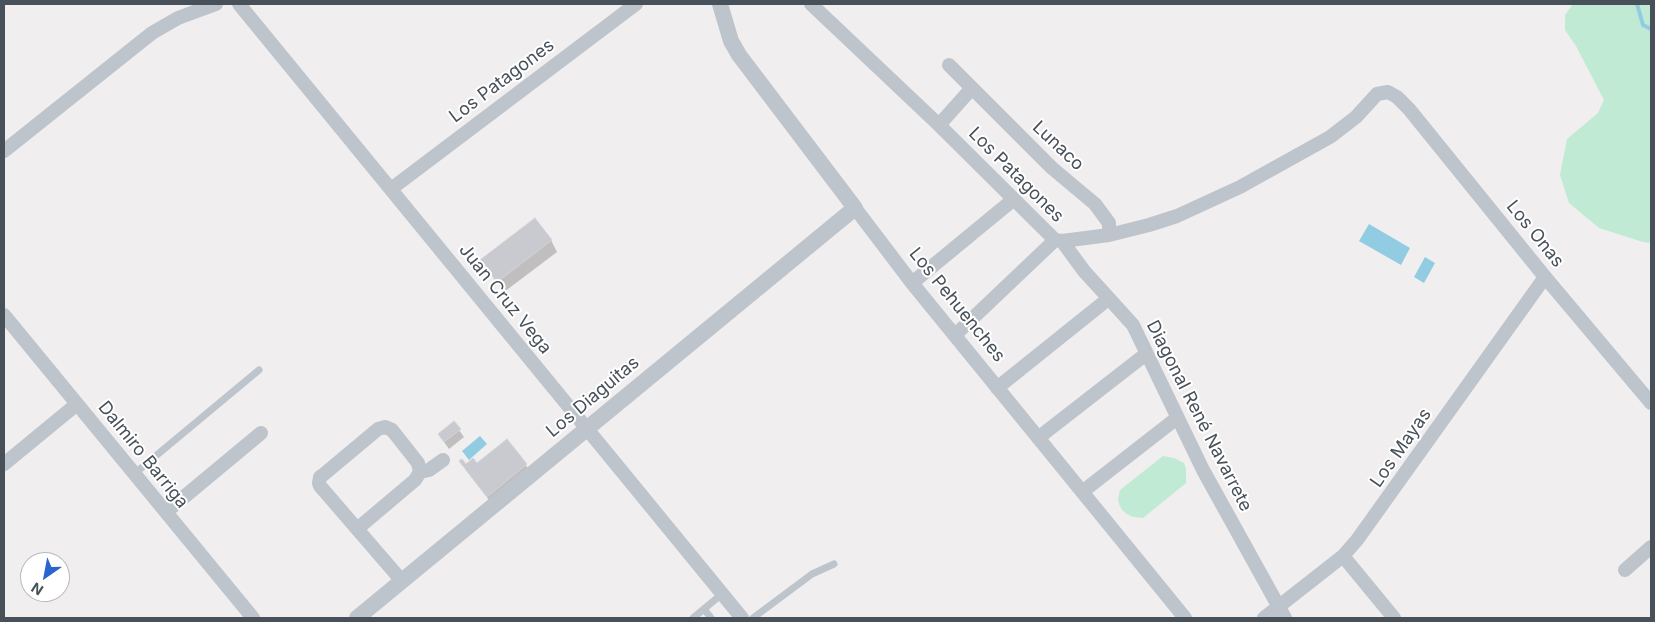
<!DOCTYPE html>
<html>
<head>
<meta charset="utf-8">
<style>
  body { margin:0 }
  #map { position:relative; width:1655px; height:622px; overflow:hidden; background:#f0eeee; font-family:Inter,sans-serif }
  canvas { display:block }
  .frame { position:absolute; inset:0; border:5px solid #485059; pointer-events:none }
  .north { position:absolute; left:20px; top:552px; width:50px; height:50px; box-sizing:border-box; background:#fff; border:1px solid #b6b9bd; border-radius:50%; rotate:213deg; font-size:14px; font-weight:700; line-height:20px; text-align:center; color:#485059 }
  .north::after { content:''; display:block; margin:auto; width:18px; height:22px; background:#2a65ce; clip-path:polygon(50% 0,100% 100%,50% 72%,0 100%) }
</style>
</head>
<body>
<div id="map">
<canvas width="1655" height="622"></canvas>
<div class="frame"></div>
<div class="north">N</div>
</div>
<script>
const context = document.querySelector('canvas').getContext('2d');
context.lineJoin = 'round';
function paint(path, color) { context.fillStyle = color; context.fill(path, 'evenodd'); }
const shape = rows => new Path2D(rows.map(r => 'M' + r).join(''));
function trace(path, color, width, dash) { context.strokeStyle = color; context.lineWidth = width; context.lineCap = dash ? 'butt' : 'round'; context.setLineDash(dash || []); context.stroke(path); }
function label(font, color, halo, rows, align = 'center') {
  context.font = font + ' Inter,sans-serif'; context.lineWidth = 4; context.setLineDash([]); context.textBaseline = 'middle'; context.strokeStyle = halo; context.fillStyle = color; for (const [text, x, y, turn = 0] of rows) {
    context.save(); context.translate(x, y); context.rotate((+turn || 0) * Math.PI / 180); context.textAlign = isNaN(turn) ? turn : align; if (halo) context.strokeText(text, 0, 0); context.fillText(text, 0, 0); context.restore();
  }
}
paint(shape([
  [1573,4,1651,4,1651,243,1643,242,1599,228,1569,203,1560,175,1567,139,1598,113,1604,100,1576,46,1565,30,1565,15],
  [1163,456,1174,458,1184,463,1186,469,1186,483,1143,518,1133,517,1127,514,1122,510,1119,504,1118,499,1120,490]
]), '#c0ead3');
paint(shape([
  [1369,224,1410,248,1401,265,1359,241],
  [1425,257,1435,263,1424,283,1414,277],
  [480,436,487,444,469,460,462,451]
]), '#91cce3');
paint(shape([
  [551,240,557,252,504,292,488,271,482,260],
  [454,423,464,437,449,449,444,442],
  [507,441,531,472,492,504,465,469,465,466,476,465]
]), '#0003');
trace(shape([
  [1637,4,1643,25,1651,29]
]), '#91cce3', 4);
const building = shape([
  [535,218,552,240,497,282,480,260,535,218],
  [454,421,461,429,444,442,438,434,454,421],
  [507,439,527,464,487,497,459,461,462,459,466,464,473,458,477,463,507,439]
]);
paint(building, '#c9cad0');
trace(building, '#d2d4d9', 1);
trace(shape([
  [134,474,259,370],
  [704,609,711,618],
  [693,618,722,594],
  [753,618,812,574,834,564]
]), '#bdc4cc', 7);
trace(shape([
  [239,4,742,618],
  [811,4,939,125,1055,240,1062,241,1109,235,1149,225,1177,216,1240,187,1330,137,1356,117,1377,94,1388,92,1397,97,1409,109,1545,277,1651,403],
  [949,65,1052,168,1095,204,1109,223,1109,235],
  [939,125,972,88],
  [4,151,152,33,178,18,216,4],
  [391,189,636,4],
  [855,208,912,283,1185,618],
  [1062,241,1084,271,1133,325,1203,470,1285,618],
  [912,283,1014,199],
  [4,315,253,618],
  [955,335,1055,240],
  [997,388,1108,299],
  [1038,438,1146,354],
  [4,464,77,404],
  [420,472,429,470,443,460],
  [1082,492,1177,418],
  [166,512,261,433],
  [357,529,415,480,420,472,418,463,392,430,385,427,378,429,323,475,320,477,319,483,320,486,402,581],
  [1343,556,1394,618],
  [1625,570,1651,547],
  [1264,618,1343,556,1357,540,1545,277]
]), '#bdc4cc', 14);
trace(shape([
  [357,618,855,208,739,55,731,41,720,4]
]), '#bdc4cc', 16);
label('18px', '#485059', '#fff', [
  ["Los Patagones",502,81,-37],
  ["Lunaco",1058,146,43],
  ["Los Patagones",1016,175,45],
  ["Los Onas",1535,234,51],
  ["Juan Cruz Vega",505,299,51],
  ["Los Pehuenches",957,305,51],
  ["Los Diaguitas",593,397,-40],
  ["Diagonal René Navarrete",1199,416,63],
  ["Los Mayas",1401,448,-55],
  ["Dalmiro Barriga",143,455,51]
]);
</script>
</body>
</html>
